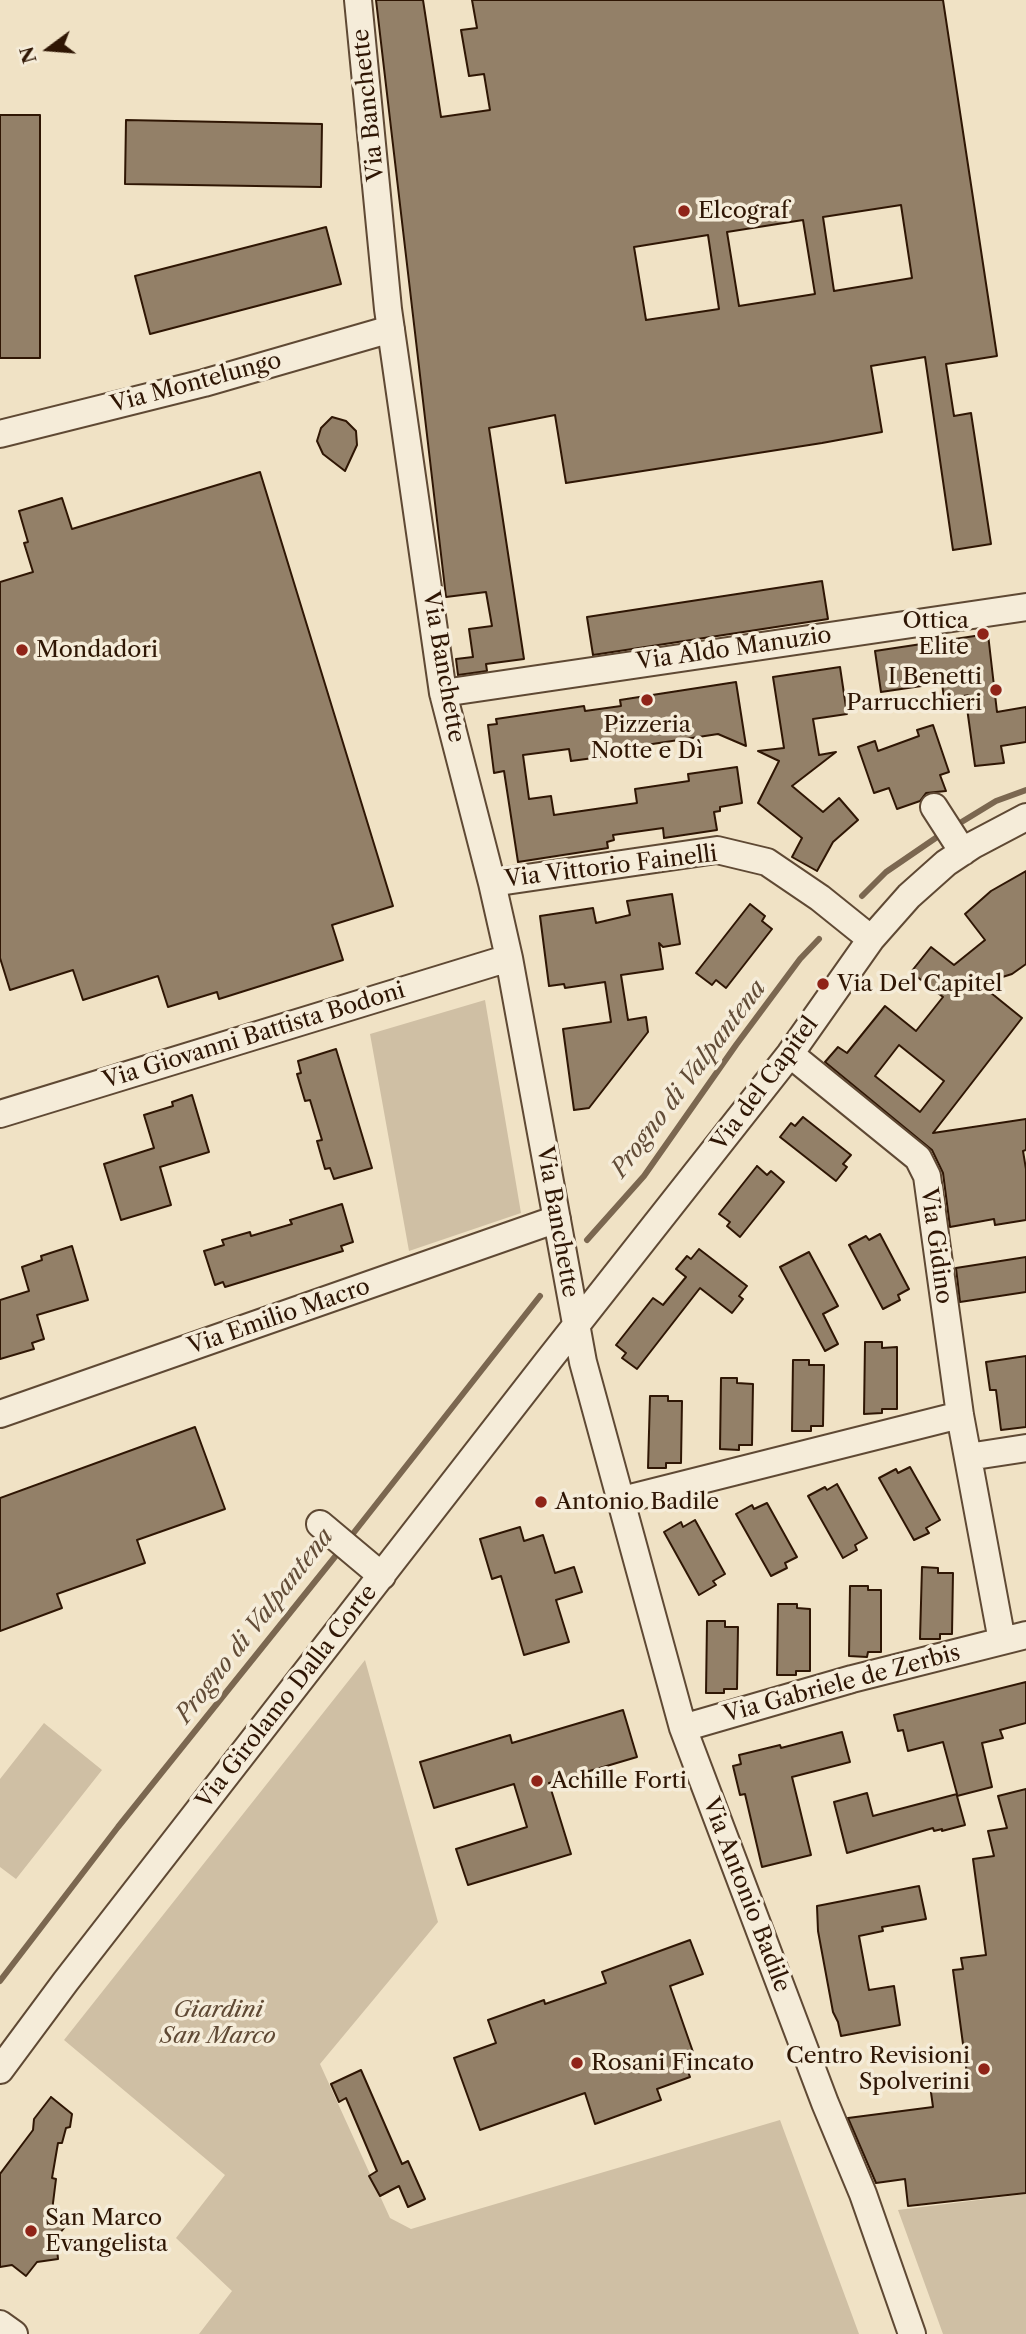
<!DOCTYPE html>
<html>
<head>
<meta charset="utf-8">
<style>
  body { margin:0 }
  #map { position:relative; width:1026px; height:2334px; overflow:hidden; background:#f0e2c5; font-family:"Libre Caslon Text",serif }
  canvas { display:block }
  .north { position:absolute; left:14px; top:14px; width:70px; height:70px; -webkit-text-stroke:5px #f5ecd9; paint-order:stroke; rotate:254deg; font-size:19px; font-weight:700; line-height:28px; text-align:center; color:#2f1604 }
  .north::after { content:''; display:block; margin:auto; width:24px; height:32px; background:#2f1604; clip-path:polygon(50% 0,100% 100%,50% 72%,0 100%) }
</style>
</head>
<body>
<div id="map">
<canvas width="1026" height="2334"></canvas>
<div class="north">N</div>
</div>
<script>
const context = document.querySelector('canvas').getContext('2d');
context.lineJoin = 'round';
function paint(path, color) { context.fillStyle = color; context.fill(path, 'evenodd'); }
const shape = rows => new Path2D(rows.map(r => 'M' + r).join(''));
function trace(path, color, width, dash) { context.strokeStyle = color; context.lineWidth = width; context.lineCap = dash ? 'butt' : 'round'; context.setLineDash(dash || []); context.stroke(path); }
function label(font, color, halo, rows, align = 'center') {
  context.font = font + ' "Libre Caslon Text",serif'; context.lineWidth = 7; context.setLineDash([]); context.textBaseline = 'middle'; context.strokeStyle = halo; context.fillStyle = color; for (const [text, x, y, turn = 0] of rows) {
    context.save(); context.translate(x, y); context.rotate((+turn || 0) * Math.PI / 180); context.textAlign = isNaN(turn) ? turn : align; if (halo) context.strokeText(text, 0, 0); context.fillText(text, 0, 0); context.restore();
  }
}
paint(shape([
  [485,1000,521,1213,409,1251,370,1034],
  [365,1660,438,1922,320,2064,390,2218,411,2229,780,2120,859,2334,199,2334,232,2291,176,2238,225,2175,64,2040],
  [44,1723,102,1770,16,1879,0,1867,0,1779],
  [1026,2194,1026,2334,943,2334,898,2210]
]), '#cfbfa4');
trace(shape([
  [955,826,996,801,1026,790],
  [862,896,886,872,943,833],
  [587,1240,644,1176,736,1045,800,959,819,939],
  [348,1540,540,1296],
  [0,1981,118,1827,342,1548]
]), '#7b6750', 6);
const building = shape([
  [376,0,423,0,441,117,490,110,484,74,469,76,461,30,477,28,472,0,943,0,997,356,946,364,954,416,971,413,991,544,953,550,925,357,871,366,882,432,822,443,566,483,555,415,489,428,524,659,486,664,487,671,458,675,456,659,473,657,469,629,492,626,486,592,446,597,376,0],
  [901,205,912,278,834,291,823,217,901,205],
  [803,220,815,294,739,306,727,232,803,220],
  [708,235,719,309,646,320,634,247,708,235],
  [0,115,40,115,40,358,0,358,0,115],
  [126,120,322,124,321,187,125,184,126,120],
  [326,227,341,284,150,334,135,276,326,227],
  [332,417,346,421,356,431,357,445,345,471,323,454,317,441,321,428,332,417],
  [260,472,393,906,332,925,343,960,219,999,217,992,168,1007,158,976,83,1000,73,970,10,990,0,958,0,582,33,572,24,543,28,542,19,511,62,498,72,529,260,472],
  [822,581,828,619,593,655,587,617,822,581],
  [988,634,997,712,1026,707,1026,742,1001,746,1004,763,975,766,967,708,973,706,970,695,944,699,942,683,881,692,875,651,988,634],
  [840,667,847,714,813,719,819,755,836,752,792,786,823,812,839,798,858,820,833,842,817,871,792,857,802,838,758,803,779,761,758,751,784,748,773,677,840,667],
  [736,682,746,746,718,734,600,752,601,757,571,761,569,749,523,755,529,799,551,796,554,815,637,803,635,789,689,781,688,774,737,767,742,803,720,807,720,811,714,812,717,830,664,838,663,828,613,835,614,840,607,842,608,848,518,862,504,771,494,773,488,725,497,724,496,719,584,706,585,711,621,706,620,700,736,682],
  [933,725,949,772,940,775,946,791,926,793,920,801,897,809,889,788,874,793,858,747,875,741,878,751,919,736,917,730,933,725],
  [1026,871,1026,964,1012,974,980,984,1022,1018,933,1133,1026,1119,1026,1150,1023,1151,1026,1169,1026,1220,995,1225,994,1219,950,1227,943,1173,932,1150,825,1062,838,1047,847,1053,885,1006,916,1031,943,997,911,972,931,947,954,965,985,940,965,914,991,891,1026,871],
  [899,1045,944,1081,920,1112,875,1076,899,1045],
  [672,894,680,944,663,947,659,943,663,969,621,975,628,1020,646,1017,648,1032,589,1108,574,1110,563,1029,611,1022,605,982,565,988,564,984,549,986,540,916,593,908,596,923,630,915,627,901,672,894],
  [750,904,765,916,762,921,772,929,726,988,716,980,712,985,696,973,750,904],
  [336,1049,372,1168,334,1179,330,1168,325,1169,317,1141,322,1140,310,1100,305,1101,297,1074,301,1073,298,1061,336,1049],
  [192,1095,209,1152,160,1167,171,1205,121,1220,104,1164,154,1148,144,1115,173,1106,172,1102,192,1095],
  [803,1117,851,1155,843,1164,847,1167,836,1181,780,1137,791,1123,795,1126,803,1117],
  [757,1166,767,1175,771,1171,784,1182,740,1237,727,1226,730,1222,719,1214,757,1166],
  [342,1204,353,1242,341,1246,343,1251,225,1287,223,1282,215,1285,204,1251,224,1245,222,1240,250,1232,251,1236,292,1224,290,1220,342,1204],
  [880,1234,909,1289,898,1295,900,1300,883,1309,849,1245,866,1236,869,1240,880,1234],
  [72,1246,88,1300,37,1315,44,1339,32,1343,34,1349,0,1359,0,1300,29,1291,22,1267,42,1260,41,1256,72,1246],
  [699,1249,747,1286,739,1296,743,1299,732,1313,700,1288,637,1369,622,1358,626,1353,616,1345,653,1298,663,1305,686,1277,676,1269,687,1256,691,1259,699,1249],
  [809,1252,838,1306,823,1314,838,1344,825,1351,780,1267,809,1252],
  [1026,1257,1026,1292,960,1302,956,1268,1026,1257],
  [865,1342,882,1342,882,1348,897,1347,897,1409,882,1409,882,1413,864,1414,865,1342],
  [1026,1356,1026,1427,1001,1430,996,1390,990,1390,986,1362,1026,1356],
  [793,1360,809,1360,809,1365,824,1365,823,1426,811,1426,811,1431,792,1431,793,1360],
  [721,1378,737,1378,737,1383,753,1384,752,1445,739,1445,739,1450,720,1449,721,1378],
  [650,1396,668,1396,668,1401,682,1401,681,1463,666,1463,666,1468,648,1468,650,1396],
  [195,1427,225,1509,137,1540,145,1563,57,1594,62,1608,0,1631,0,1498,195,1427],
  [910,1467,940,1520,926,1528,929,1533,914,1540,879,1478,896,1469,898,1473,910,1467],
  [837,1484,867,1538,855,1545,857,1550,843,1558,808,1496,825,1487,827,1490,837,1484],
  [767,1503,797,1557,785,1563,787,1568,771,1576,736,1514,752,1505,754,1509,767,1503],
  [695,1520,725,1574,713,1581,716,1585,699,1595,664,1532,681,1522,683,1527,695,1520],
  [520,1527,524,1541,543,1535,555,1573,574,1567,582,1592,556,1600,569,1642,524,1655,501,1576,492,1579,480,1539,520,1527],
  [922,1567,938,1568,938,1573,953,1573,952,1634,940,1634,940,1639,920,1639,922,1567],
  [850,1586,868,1586,868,1590,881,1590,881,1652,868,1652,867,1657,849,1656,850,1586],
  [778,1604,797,1604,797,1608,810,1609,810,1671,796,1671,796,1675,777,1675,778,1604],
  [707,1621,725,1621,725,1627,738,1627,737,1689,724,1689,724,1693,706,1693,707,1621],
  [1026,1682,1026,1723,1000,1730,1003,1738,982,1743,992,1787,957,1796,965,1825,942,1831,942,1829,934,1831,933,1828,847,1853,834,1802,867,1793,873,1816,957,1794,943,1742,908,1751,903,1730,898,1731,894,1715,1026,1682],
  [623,1710,637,1757,549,1783,571,1854,468,1885,456,1849,527,1827,514,1784,434,1808,420,1762,510,1735,512,1743,623,1710],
  [842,1732,850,1762,792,1777,811,1855,762,1867,745,1794,740,1795,733,1766,741,1764,739,1755,780,1745,781,1748,842,1732],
  [1026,1789,1026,2193,908,2206,905,2179,876,2183,848,2118,933,2107,930,2085,968,2081,953,1970,963,1969,961,1958,986,1955,973,1859,994,1856,988,1831,1007,1828,998,1796,1026,1789],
  [919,1886,926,1919,882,1927,883,1931,859,1936,869,1990,894,1986,900,2025,841,2036,838,2022,833,2012,818,1931,817,1906,919,1886],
  [690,1940,703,1974,670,1986,693,2052,682,2055,690,2077,657,2089,661,2100,595,2124,585,2093,480,2130,454,2058,496,2043,488,2020,544,2000,545,2004,606,1983,602,1972,690,1940],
  [361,2070,402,2164,408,2161,425,2199,408,2207,399,2186,380,2196,369,2176,377,2171,346,2098,339,2102,331,2084,361,2070],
  [51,2097,72,2114,70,2127,66,2128,62,2143,58,2143,52,2178,56,2179,52,2211,68,2223,56,2238,58,2259,37,2262,26,2276,12,2265,0,2267,0,2174,33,2130,34,2119,51,2097]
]);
paint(building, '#938068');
trace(building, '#2f1604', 2);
const minor = shape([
  [358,0,388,309,443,693,492,883,509,958,583,1362,683,1728,825,2103,863,2194,912,2334],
  [0,434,204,383,391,329],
  [443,693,1026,607],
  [934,807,963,852],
  [492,883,717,850,767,862,820,898,871,939],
  [790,1054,918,1158,927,1176,960,1415,1002,1641],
  [0,1114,509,958],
  [0,1414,557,1219],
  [968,1457,1026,1448],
  [622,1500,960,1415],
  [320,1524,382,1576],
  [683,1728,852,1679,1026,1635],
  [0,2070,66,1981,548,1361,790,1054,871,939,909,896,946,863,973,845,1026,817],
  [0,2324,14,2334]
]);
trace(minor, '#5f4934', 30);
trace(minor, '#f5ecd9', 26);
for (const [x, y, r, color] of [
  [684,211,7,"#8f2418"],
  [983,634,7,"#8f2418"],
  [22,650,7,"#8f2418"],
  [996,690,7,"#8f2418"],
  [647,700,7,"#8f2418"],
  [823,984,7,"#8f2418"],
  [541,1502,7,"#8f2418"],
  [537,1781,7,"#8f2418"],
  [577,2063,7,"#8f2418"],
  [984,2069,7,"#8f2418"],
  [31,2231,7,"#8f2418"]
]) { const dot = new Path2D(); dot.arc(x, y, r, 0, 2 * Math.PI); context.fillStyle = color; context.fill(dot); trace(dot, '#f5ecd9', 2.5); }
label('23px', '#2f1604', '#f5ecd9', [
  ["Via Banchette",369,105,-96],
  ["Via Montelungo",196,383,-15],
  ["Via Aldo Manuzio",734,649,-8],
  ["Via Banchette",443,667,80],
  ["Via Vittorio Fainelli",611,867,-7],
  ["Via Giovanni Battista Bodoni",254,1036,-17],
  ["Via del Capitel",765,1084,-53],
  ["Via Banchette",557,1222,80],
  ["Via Gidino",936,1246,82],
  ["Via Emilio Macro",279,1317,-19],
  ["Via Gabriele de Zerbis",842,1684,-15],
  ["Via Girolamo Dalla Corte",287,1697,-52],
  ["Via Antonio Badile",746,1895,69]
]);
label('23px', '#2f1604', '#f5ecd9', [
  ["Elcograf",698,211],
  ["Ottica",969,621,"right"],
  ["Elite",969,647,"right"],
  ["Mondadori",36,650],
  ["I Benetti",982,677,"right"],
  ["Parrucchieri",982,703,"right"],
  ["Pizzeria",647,725,"center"],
  ["Notte e Dì",647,751,"center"],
  ["Via Del Capitel",837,984],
  ["Antonio Badile",555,1502],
  ["Achille Forti",551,1781],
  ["Centro Revisioni",970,2056,"right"],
  ["Spolverini",970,2082,"right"],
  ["Rosani Fincato",591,2063],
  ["San Marco",45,2218],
  ["Evangelista",45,2244]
], 'left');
label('italic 23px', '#5f4934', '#f5ecd9', [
  ["Giardini",218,2010],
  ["San Marco",218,2036]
]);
label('italic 24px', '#624c37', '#f5ecd9', [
  ["Progno di Valpantena",689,1079,-53],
  ["Progno di Valpantena",255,1626,-52]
]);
</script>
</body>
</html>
